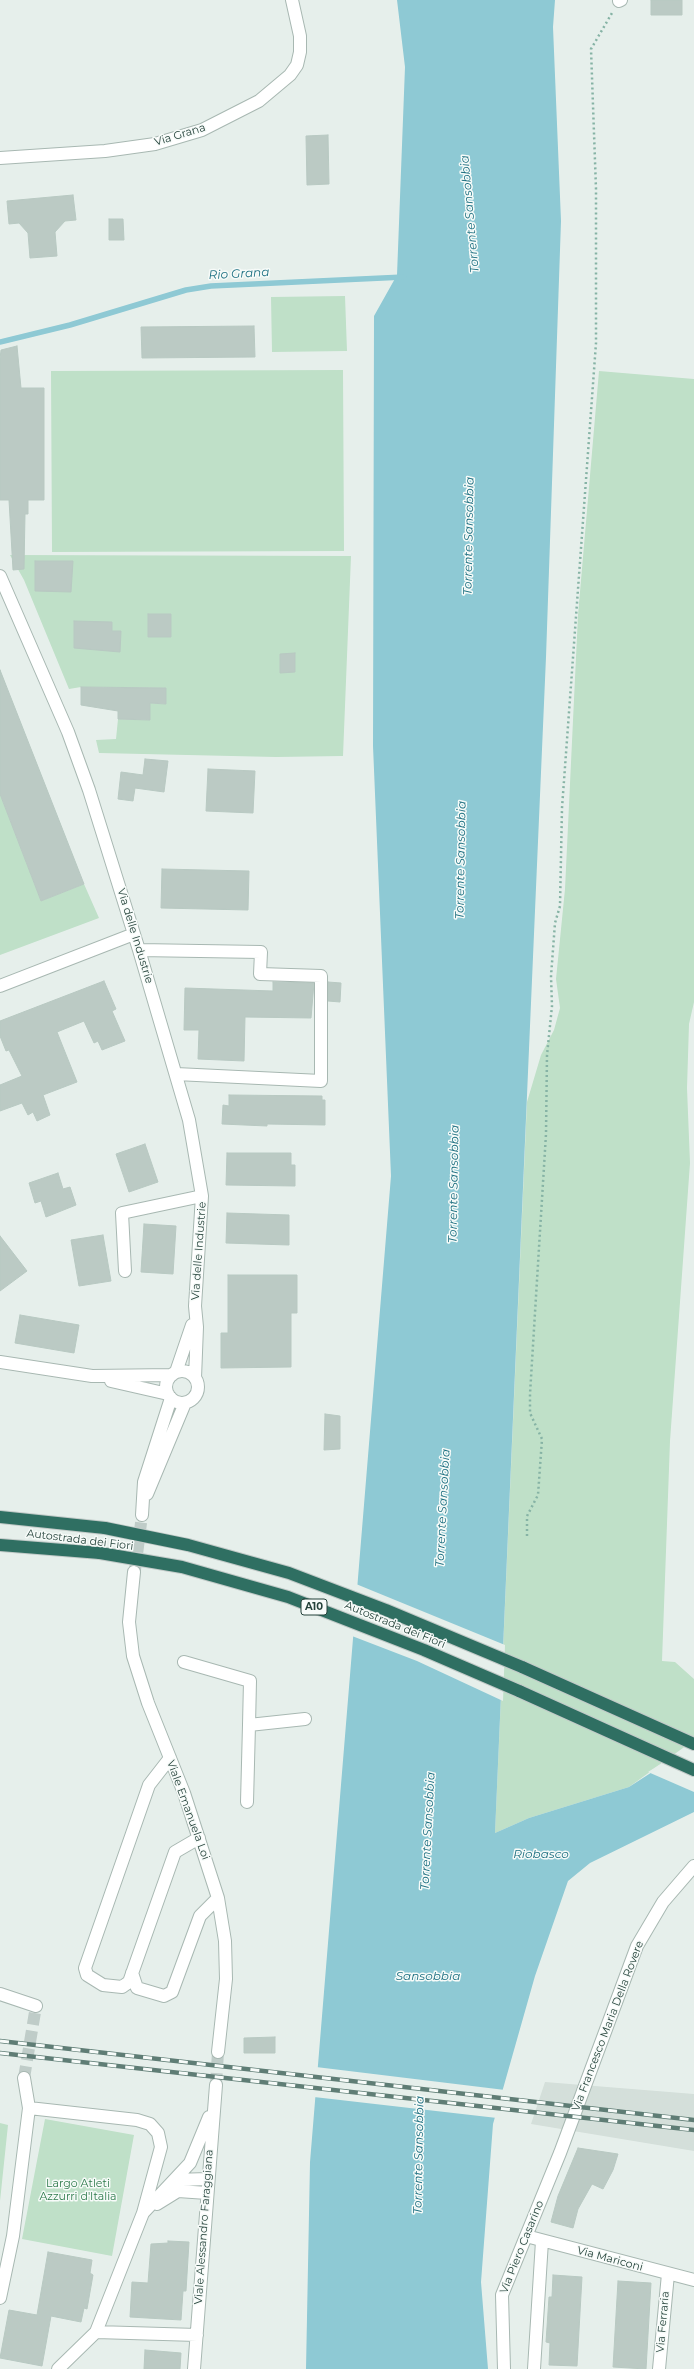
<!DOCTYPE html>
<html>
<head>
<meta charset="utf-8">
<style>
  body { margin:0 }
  canvas { display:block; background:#e6efeb }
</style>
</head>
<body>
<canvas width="694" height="2369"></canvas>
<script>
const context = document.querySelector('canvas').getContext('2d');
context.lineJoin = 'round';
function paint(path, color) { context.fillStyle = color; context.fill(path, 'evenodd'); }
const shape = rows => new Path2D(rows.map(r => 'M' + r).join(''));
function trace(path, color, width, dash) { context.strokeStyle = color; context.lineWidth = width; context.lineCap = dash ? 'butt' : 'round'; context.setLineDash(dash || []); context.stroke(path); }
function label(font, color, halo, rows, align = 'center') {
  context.font = font + ' Montserrat,sans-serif'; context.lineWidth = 3; context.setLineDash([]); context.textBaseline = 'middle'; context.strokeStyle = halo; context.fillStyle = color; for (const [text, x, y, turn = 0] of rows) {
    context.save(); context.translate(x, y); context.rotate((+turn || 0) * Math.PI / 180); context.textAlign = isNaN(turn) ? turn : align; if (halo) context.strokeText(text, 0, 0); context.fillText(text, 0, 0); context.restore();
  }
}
paint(shape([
  [545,2082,694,2094,694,2151,531,2124]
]), '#d4dfda');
paint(shape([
  [345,296,347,351,272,352,271,297],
  [343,370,344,551,52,552,51,371],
  [599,371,694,379,694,1002,689,1024,687,1088,690,1163,670,1441,662,1661,675,1662,694,1679,694,1740,629,1787,529,1818,495,1833,527,1102,541,1055,554,1030,560,1008,556,979,565,889,578,615],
  [10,555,351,556,343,756,276,757,99,753,96,740,116,739,118,719,150,720,150,703,166,704,166,688,81,687,69,689,24,580],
  [0,794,41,901,84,884,99,918,0,955],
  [45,2119,134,2135,112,2256,22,2239],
  [0,2123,8,2125,0,2201]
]), '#bfe0c8');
paint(shape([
  [397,0,555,0,553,27,561,221,546,657,495,1833,529,1818,629,1787,694,1745,694,1812,590,1863,568,1881,535,1976,493,2124,481,2282,488,2369,306,2369,310,2162,391,1176,373,746,374,316,397,275,405,67]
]), '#8ec9d4');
paint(shape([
  [356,1584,505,1645,503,1701,417,1661,352,1636],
  [694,1743,694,1792,648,1772,693,1743],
  [316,2067,505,2090,497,2118,314,2097]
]), '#e6efeb');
trace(shape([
  [0,342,70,325,186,290,211,286,404,277]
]), '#8ec9d4', 5.5);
const building = shape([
  [651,0,682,0,682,15,651,15,651,0],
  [328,135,329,184,307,185,306,136,328,135],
  [73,195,76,220,65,221,55,232,57,256,30,258,28,233,19,223,9,224,7,201,73,195],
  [109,219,123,219,124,240,109,240,109,219],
  [254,326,255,357,142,358,141,327,254,326],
  [17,346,21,388,44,388,44,500,28,500,28,514,25,514,24,569,13,570,9,500,0,500,0,359,1,350,17,346],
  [35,561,73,561,71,592,35,591,35,561],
  [148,614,171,614,171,637,148,637,148,614],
  [74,621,112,622,112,631,121,631,120,652,74,648,74,621],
  [295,653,295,672,280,673,280,654,295,653],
  [0,670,84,884,41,901,0,794,0,670],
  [81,687,166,688,166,704,150,703,150,720,118,719,118,711,81,705,81,687],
  [145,759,168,761,164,792,135,788,133,801,118,799,121,772,143,775,145,759],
  [208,769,255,771,253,813,206,811,208,769],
  [162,869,249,871,248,910,161,908,162,869],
  [104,981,116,1009,112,1011,125,1041,102,1050,98,1041,94,1043,84,1021,57,1032,77,1082,43,1095,50,1115,37,1121,33,1112,28,1115,22,1103,0,1111,0,1085,22,1076,9,1050,6,1051,0,1036,0,1021,104,981],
  [273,982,314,983,311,1018,245,1017,244,1061,198,1059,199,1030,184,1030,185,988,273,991,273,982],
  [328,982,341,983,340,1002,328,1001,328,982],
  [229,1095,322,1096,322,1100,325,1100,325,1125,267,1124,267,1126,222,1124,223,1105,229,1106,229,1095],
  [145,1144,158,1182,129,1192,116,1154,145,1144],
  [227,1153,291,1153,291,1165,295,1165,295,1186,226,1185,227,1153],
  [58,1173,63,1189,70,1187,76,1205,46,1217,41,1201,35,1203,29,1183,58,1173],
  [227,1213,289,1215,289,1245,226,1243,227,1213],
  [144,1224,176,1226,173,1274,141,1272,144,1224],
  [103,1235,111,1281,79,1286,71,1240,103,1235],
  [0,1236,27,1271,0,1291,0,1236],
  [228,1275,297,1275,297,1313,291,1313,291,1367,221,1368,221,1333,228,1333,228,1275],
  [20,1315,79,1325,74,1353,15,1343,20,1315],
  [325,1414,340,1416,340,1449,324,1450,325,1414],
  [275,2037,275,2053,244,2053,244,2038,275,2037],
  [578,2148,618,2154,613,2170,603,2189,592,2184,578,2209,573,2228,551,2222,558,2196,578,2148],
  [168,2241,189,2242,186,2291,183,2291,181,2320,130,2317,132,2282,148,2283,151,2244,168,2243,168,2241],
  [48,2252,92,2260,90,2273,93,2275,87,2309,84,2308,81,2322,51,2316,42,2366,0,2358,9,2310,37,2315,48,2252],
  [553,2275,582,2277,577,2366,549,2365,550,2343,546,2342,549,2297,552,2297,553,2275],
  [618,2281,651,2283,646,2369,613,2367,618,2281],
  [145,2350,181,2353,180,2369,144,2369,145,2350]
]);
paint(building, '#bbcac4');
trace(building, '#b8c9c2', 1);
trace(shape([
  [135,1570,142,1515],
  [24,2078,36,2006],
  [216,2085,218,2052]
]), '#bfccc8', 12, [12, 6]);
const minor = shape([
  [619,1,621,0],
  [0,158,105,151,155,144,202,130,259,101,290,75,297,65,300,52,300,36,292,0],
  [0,576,68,732,89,790,139,950,189,1120,202,1196,195,1306,197,1327,195,1378],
  [139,950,261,952,260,974,321,976,321,1081,176,1074],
  [0,986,134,934],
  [125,1271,122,1213,202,1196],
  [0,1362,92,1376,172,1375],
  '166 1387a16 16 0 1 1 32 0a16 16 0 1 1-32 0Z',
  [176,1372,192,1325],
  [111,1381,168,1394],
  [147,1494,185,1403],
  [142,1515,144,1482,171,1398],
  [134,1572,129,1622,133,1656,148,1703,184,1793,218,1898,225,1941,226,1979,218,2052],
  [184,1662,250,1681,249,1725,305,1719],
  [170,1758,149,1785,85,1968,87,1975,103,1985,122,1987,129,1982,175,1852,199,1838],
  [247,1802,249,1725],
  [132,1973,137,1988,164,1996,172,1992,200,1916,218,1898],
  [0,1994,36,2006],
  [24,2078,29,2108],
  [174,2180,208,2179],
  [157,2204,178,2191,207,2193],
  [144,2212,190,2163,209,2117],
  [526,2236,694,2280],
  [0,2298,13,2236,29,2108,137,2120,150,2124,158,2133,161,2147,143,2213,96,2332,58,2369],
  [96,2332,197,2335],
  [194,2369,216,2085],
  [504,2369,502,2295,560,2153,637,1946,663,1902,694,1866],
  [534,2369,542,2241],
  [659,2369,668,2274]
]);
const highway = shape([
  [0,1517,105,1528],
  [0,1545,100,1553],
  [522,1667,694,1744],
  [519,1691,694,1770]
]);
trace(minor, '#a8b8b2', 14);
trace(highway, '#c2cac8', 14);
trace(shape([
  [527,1536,527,1516,538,1495,542,1439,530,1413,530,1394,546,1134,547,1055,552,1006,551,976,555,923,560,906,562,808,596,343,596,189,591,49,612,13]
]), '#86b3a5', 2.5, [2, 3]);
trace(minor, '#fff', 12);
trace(highway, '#2f6f62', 12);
const rail = shape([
  [0,2041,694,2120],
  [0,2053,694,2130]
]);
trace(rail, '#5f7d75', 4.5);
trace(rail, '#f7fbf9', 3, [9]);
const highwayBridge = shape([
  [105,1528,188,1545,289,1573,386,1610,522,1667],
  [100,1553,182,1567,288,1597,424,1650,519,1691]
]);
trace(highwayBridge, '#c2cac8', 14, []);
trace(highwayBridge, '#2f6f62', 12);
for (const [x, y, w] of [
  [314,1607,26]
]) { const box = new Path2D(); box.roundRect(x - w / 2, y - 8, w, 16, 3); context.fillStyle = '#f7fbf9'; context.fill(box); trace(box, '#24423a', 1); }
label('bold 10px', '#24423a', null, [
  ["A10",314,1607]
]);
label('11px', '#24423a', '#f7fbf9', [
  ["Via Grana",180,135,-17],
  ["Via delle Industrie",135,936,73],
  ["Via delle Industrie",199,1251,-86],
  ["Autostrada dei Fiori",80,1540,7],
  ["Autostrada dei Fiori",395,1625,22],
  ["Viale Emanuela Loi",188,1810,70],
  ["Via Francesco Maria Della Rovere",608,2026,-69],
  ["Viale Alessandro Faraggiana",204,2227,-86],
  ["Via Piero Casarino",522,2247,-68],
  ["Via Mariconi",610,2259,15],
  ["Via Ferraria",663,2322,-85]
]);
label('11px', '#2d7a4b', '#f7fbf9', [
  ["Largo Atleti",78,2184],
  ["Azzurri d'Italia",78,2197]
]);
label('italic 12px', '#1c6f80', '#f7fbf9', [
  ["Torrente Sansobbia",470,214,-95],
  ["Rio Grana",239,274,-3],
  ["Torrente Sansobbia",469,536,-89],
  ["Torrente Sansobbia",461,860,-89],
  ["Torrente Sansobbia",454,1184,-89],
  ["Torrente Sansobbia",443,1508,-87],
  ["Torrente Sansobbia",428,1831,-87],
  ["Riobasco",541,1854],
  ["Sansobbia",428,1976],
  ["Torrente Sansobbia",419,2155,-89]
]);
</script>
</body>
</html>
